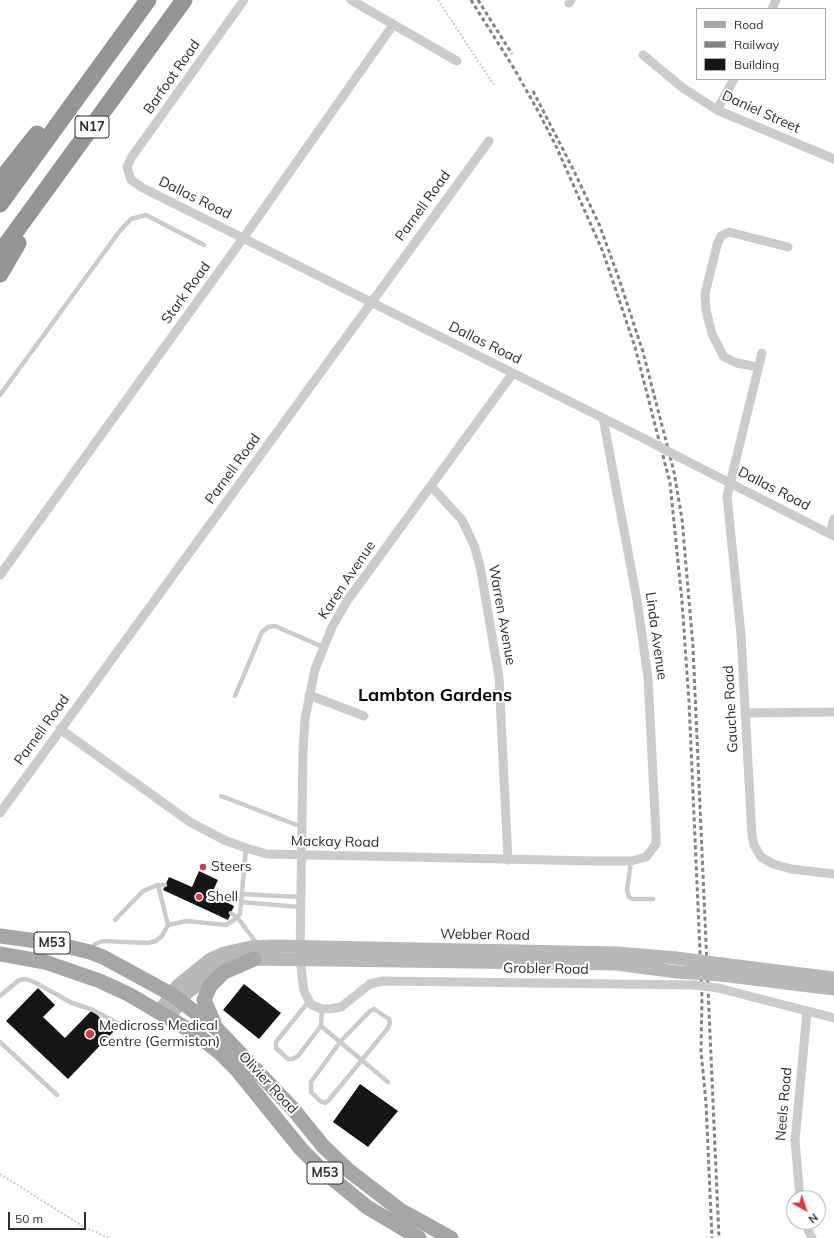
<!DOCTYPE html>
<html>
<head>
<meta charset="utf-8">
<style>
  body { margin:0 }
  #map { position:relative; width:834px; height:1238px; overflow:hidden; background:#fff; font-family:Mulish,sans-serif }
  canvas { display:block }
  .legend { position:absolute; left:696px; top:8px; width:130px; height:72px; box-sizing:border-box; background:#fff; border:1px solid #ababab; margin:0; padding:5px 7px; list-style:none; font-size:12px; color:#2e2e2e }
  .legend li { display:flex; align-items:center; gap:8px; height:20px }
  .legend b { width:20px; border:1px solid #ababab }
  .north { position:absolute; left:786px; top:1190px; width:40px; height:40px; box-sizing:border-box; background:#fff; border:1px solid #ababab; border-radius:50%; rotate:140deg; font-size:11px; font-weight:700; line-height:16px; text-align:center; color:#2e2e2e }
  .north::after { content:''; display:block; margin:auto; width:14px; height:18px; background:#dc3943; clip-path:polygon(50% 0,100% 100%,50% 72%,0 100%) }
  .scale { position:absolute; left:8px; top:1212px; width:78px; height:18px; box-sizing:border-box; border:2px solid #2e2e2e; border-top:0; padding-left:5px; font-size:12px; line-height:14px; white-space:nowrap; color:#2e2e2e; -webkit-text-stroke:3px #fff; paint-order:stroke }
</style>
</head>
<body>
<div id="map">
<canvas width="834" height="1238"></canvas>
<ul class="legend">
<li><b style="height:5px;background:#a6a6a6"></b>Road</li>
<li><b style="height:5px;background:#838383"></b>Railway</li>
<li><b style="height:11px;background:#151515"></b>Building</li>
</ul>
<div class="north">N</div>
<div class="scale">50 m</div>
</div>
<script>
const context = document.querySelector('canvas').getContext('2d');
context.lineJoin = 'round';
function paint(path, color) { context.fillStyle = color; context.fill(path, 'evenodd'); }
const shape = rows => new Path2D(rows.map(r => 'M' + r).join(''));
function trace(path, color, width, dash) { context.strokeStyle = color; context.lineWidth = width; context.lineCap = dash ? 'butt' : 'round'; context.setLineDash(dash || []); context.stroke(path); }
function label(font, color, halo, rows, align = 'center') {
  context.font = font + ' Mulish,sans-serif'; context.lineWidth = 4; context.setLineDash([]); context.textBaseline = 'middle'; context.strokeStyle = halo; context.fillStyle = color; for (const [text, x, y, turn = 0] of rows) {
    context.save(); context.translate(x, y); context.rotate((+turn || 0) * Math.PI / 180); context.textAlign = isNaN(turn) ? turn : align; if (halo) context.strokeText(text, 0, 0); context.fillText(text, 0, 0); context.restore();
  }
}
paint(shape([
  [199,871,218,880,211,895,234,906,228,920,163,890,169,877,192,887],
  [244,984,281,1013,259,1039,223,1010],
  [38,988,55,1005,43,1017,65,1038,92,1010,114,1031,68,1079,6,1021],
  [360,1084,398,1111,368,1147,333,1122]
]), '#151515');
trace(shape([
  [438,0,494,85],
  [0,1174,84,1227,110,1238]
]), '#cbcbcb', 2, [2, 2]);
trace(shape([
  [0,395,119,232,131,219,146,215,204,245],
  [235,696,262,632,268,627,275,626,323,647],
  [221,796,302,827],
  [631,861,627,890,629,897,632,899,653,899],
  [158,885,168,925,187,921,226,925,234,920,240,914,246,848],
  [242,894,300,897],
  [241,902,300,907],
  [231,913,237,917,258,945],
  [115,920,143,891,158,885,165,885],
  [91,951,95,944,103,941,148,943,156,941,162,936,168,925],
  [0,996,19,980,26,979,34,982,72,1003,93,1010,123,1026],
  [309,1001,276,1042,276,1048,288,1059,293,1059,298,1056,321,1026],
  [322,1009,321,1026,388,1082],
  [374,1009,389,1019,390,1023,388,1028,329,1100,325,1103,320,1101,311,1092,311,1082,340,1042,370,1011,374,1009],
  [0,1042,57,1095]
]), '#cbcbcb', 4.5);
trace(shape([
  [244,0,131,158,127,167,131,180,143,188,645,439],
  [351,0,457,61],
  [569,3,571,0],
  [772,9,776,0],
  [643,55,683,88,717,110,834,159],
  [717,110,734,79],
  [762,353,727,496,741,635,752,836,754,845,761,857,773,864,791,869,834,874],
  [758,367,737,363,724,357,712,334,706,310,705,294,717,245,721,236,729,232,788,247],
  [513,373,347,601,332,627,315,669,305,719,303,751,300,959,304,991,309,1001,312,1005,322,1009,329,1009,341,1007,370,984,383,981,694,985],
  [677,456,834,536],
  [431,486,462,520,474,545,480,566,499,677,508,860],
  [830,534,834,519],
  [0,575,244,237,393,25],
  [309,695,364,716],
  [745,713,834,712],
  [60,729,190,822,224,840,246,848,267,854,595,861,631,861,646,857,656,844,656,833,648,678,637,600,603,418],
  [0,813,489,141],
  [718,988,834,1018],
  [800,1198,795,1141,807,1012],
  [804,1222,812,1238]
]), '#cbcbcb', 9);
trace(shape([
  [722,964,834,978],
  [721,975,834,989],
  [159,1012,178,985,209,960,224,953,251,947,274,946,617,953,676,958],
  [169,1018,187,993,217,970,229,964,254,959,616,964,677,972]
]), '#b8b8b8', 13);
trace(shape([
  [0,936,52,943,90,952,103,957,171,994,216,1028,293,1109,323,1146,348,1170,400,1210,451,1238],
  [0,954,45,962,100,981,130,995,196,1034,219,1052,237,1070,301,1149,322,1170,367,1207,419,1238],
  [214,1023,204,1000,210,986,224,972,254,959]
]), '#a6a6a6', 15);
trace(shape([
  [0,181,37,134],
  [0,204,148,0],
  [0,253,184,0],
  [0,274,18,243]
]), '#959595', 17);
trace(shape([
  [471,0,515,70,538,111,556,146,603,252,635,347,670,483,682,601,689,702,702,997,701,1051,706,1103,712,1238],
  [478,0,512,54],
  [533,91,573,169,599,224,618,276,643,352,674,472,682,519,693,647,719,1238]
]), '#838383', 3, [4, 3]);
trace(shape([
  [645,439,677,456],
  [694,985,718,988]
]), '#cbcbcb', 9);
trace(shape([
  [676,958,722,964],
  [677,972,721,975]
]), '#b8b8b8', 13);
for (const [x, y, r, color] of [
  [203,867,4,"#dc3943"],
  [199,897,4,"#dc3943"],
  [90,1034,5,"#dc3943"]
]) { const dot = new Path2D(); dot.arc(x, y, r, 0, 2 * Math.PI); context.fillStyle = color; context.fill(dot); trace(dot, '#fff', 1.5); }
for (const [x, y, w] of [
  [92,127,34],
  [52,943,36],
  [325,1173,36]
]) { const box = new Path2D(); box.roundRect(x - w / 2, y - 11, w, 22, 3); context.fillStyle = '#fff'; context.fill(box); trace(box, '#2e2e2e', 1); }
label('bold 13px', '#2e2e2e', null, [
  ["N17",92,127],
  ["M53",52,943],
  ["M53",325,1173]
]);
label('14px', '#2e2e2e', '#fff', [
  ["Barfoot Road",172,77,-55],
  ["Daniel Street",761,112,24],
  ["Dallas Road",195,198,26],
  ["Parnell Road",423,206,-54],
  ["Stark Road",186,293,-54],
  ["Dallas Road",485,343,26],
  ["Parnell Road",233,469,-54],
  ["Dallas Road",774,489,27],
  ["Karen Avenue",347,580,-56],
  ["Warren Avenue",502,615,80],
  ["Linda Avenue",656,636,82],
  ["Gauche Road",731,709,-93],
  ["Parnell Road",42,730,-54],
  ["Mackay Road",335,842,1],
  ["Webber Road",485,935,1],
  ["Grobler Road",546,969,1],
  ["Olivier Road",268,1083,47],
  ["Neels Road",784,1104,-85]
]);
label('14px', '#2e2e2e', '#fff', [
  ["Steers",211,867],
  ["Shell",207,897],
  ["Medicross Medical",99,1026],
  ["Centre (Germiston)",99,1042]
], 'left');
label('bold 18px', '#000', '#fff', [
  ["Lambton Gardens",435,696]
]);
</script>
</body>
</html>
